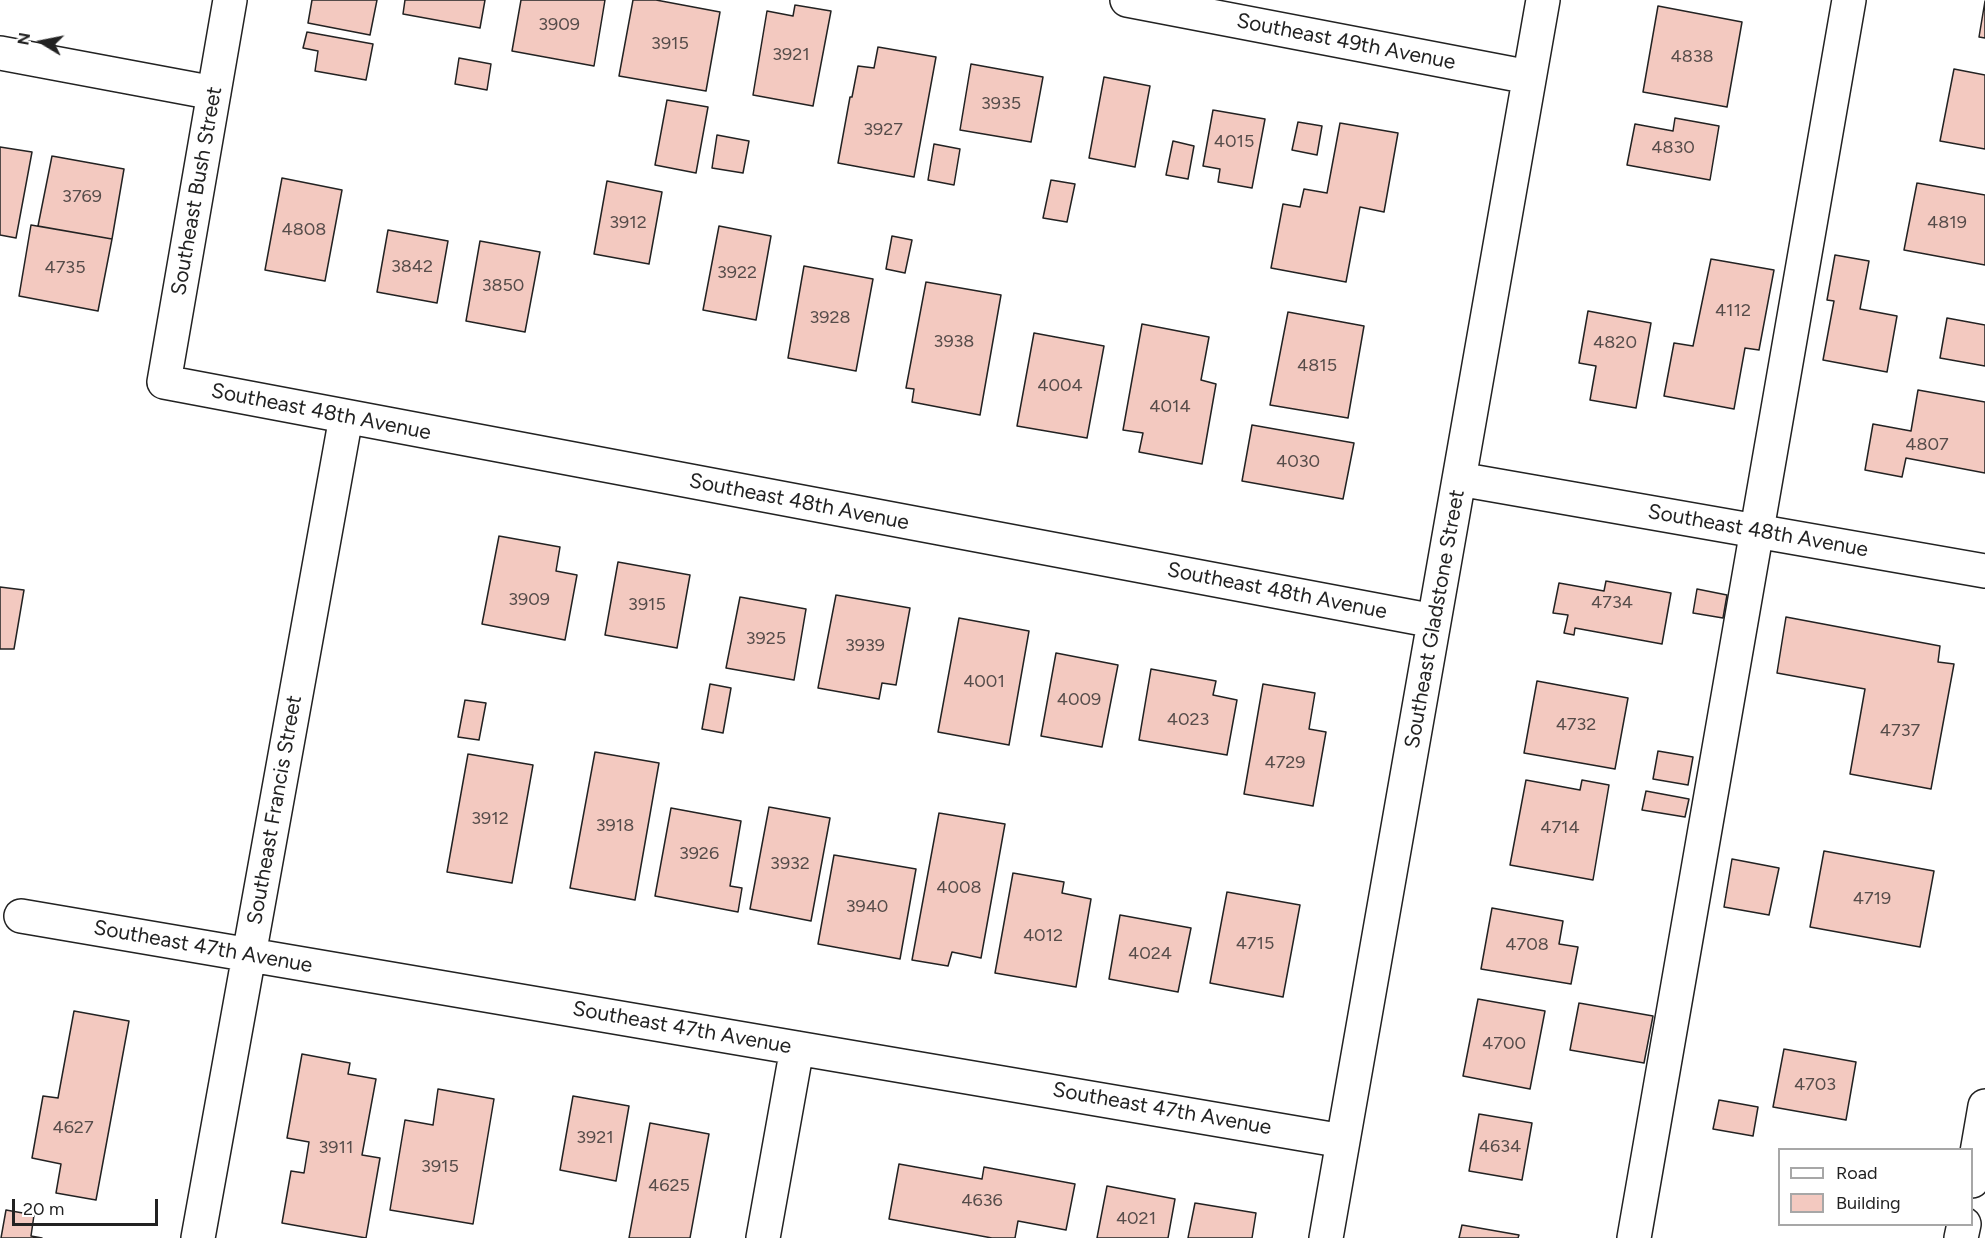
<!DOCTYPE html>
<html>
<head>
<meta charset="utf-8">
<style>
  body { margin:0 }
  #map { position:relative; width:1985px; height:1238px; overflow:hidden; background:#fff; font-family:Figtree,sans-serif }
  canvas { display:block }
  .legend { position:absolute; left:1778px; top:1148px; width:195px; height:78px; box-sizing:border-box; background:#fff; border:2px solid #a7a7a7; margin:0; padding:8px 10px; list-style:none; font-size:18px; color:#222 }
  .legend li { display:flex; align-items:center; gap:12px; height:30px }
  .legend b { width:30px; border:2px solid #a7a7a7 }
  .north { position:absolute; left:12px; top:12px; width:60px; height:60px; -webkit-text-stroke:4px #fff; paint-order:stroke; rotate:280deg; font-size:16px; font-weight:700; line-height:24px; text-align:center; color:#222 }
  .north::after { content:''; display:block; margin:auto; width:21px; height:27px; background:#222; clip-path:polygon(50% 0,100% 100%,50% 72%,0 100%) }
  .scale { position:absolute; left:12px; top:1199px; width:146px; height:27px; box-sizing:border-box; border:3px solid #222; border-top:0; padding-left:8px; font-size:18px; line-height:21px; white-space:nowrap; color:#222; -webkit-text-stroke:4px #fff; paint-order:stroke }
</style>
</head>
<body>
<div id="map">
<canvas width="1985" height="1238"></canvas>
<ul class="legend">
<li><b style="height:8px;background:#fff"></b>Road</li>
<li><b style="height:16px;background:#f3c9c0"></b>Building</li>
</ul>
<div class="north">N</div>
<div class="scale">20 m</div>
</div>
<script>
const context = document.querySelector('canvas').getContext('2d');
context.lineJoin = 'round';
function paint(path, color) { context.fillStyle = color; context.fill(path, 'evenodd'); }
const shape = rows => new Path2D(rows.map(r => 'M' + r).join(''));
function trace(path, color, width, dash) { context.strokeStyle = color; context.lineWidth = width; context.lineCap = dash ? 'butt' : 'round'; context.setLineDash(dash || []); context.stroke(path); }
function label(font, color, halo, rows, align = 'center') {
  context.font = font + ' Figtree,sans-serif'; context.lineWidth = 4.5; context.setLineDash([]); context.textBaseline = 'middle'; context.strokeStyle = halo; context.fillStyle = color; for (const [text, x, y, turn = 0] of rows) {
    context.save(); context.translate(x, y); context.rotate((+turn || 0) * Math.PI / 180); context.textAlign = isNaN(turn) ? turn : align; if (halo) context.strokeText(text, 0, 0); context.fillText(text, 0, 0); context.restore();
  }
}
const building = shape([
  [312,0,377,0,370,35,308,23,312,0],
  [405,0,485,0,480,28,403,14,405,0],
  [521,0,605,0,594,66,512,51,521,0],
  [633,0,656,0,720,12,706,91,619,76,633,0],
  [1985,1,1985,38,1979,37,1985,1],
  [795,5,831,11,813,106,753,95,767,11,793,16,795,5],
  [1658,6,1742,22,1727,107,1643,92,1658,6],
  [307,32,373,44,366,80,315,71,318,51,303,48,307,32],
  [878,47,936,57,914,177,838,163,850,97,852,97,858,66,874,68,878,47],
  [459,58,491,64,487,90,455,84,459,58],
  [971,64,1043,77,1031,142,960,130,971,64],
  [1954,69,1985,75,1985,149,1940,141,1954,69],
  [1104,77,1150,86,1135,167,1089,158,1104,77],
  [667,100,708,107,696,173,655,165,667,100],
  [1213,110,1265,119,1252,188,1218,182,1220,169,1203,166,1213,110],
  [1675,118,1719,126,1710,180,1627,165,1635,124,1673,131,1675,118],
  [1298,122,1322,126,1317,155,1292,150,1298,122],
  [1340,123,1398,133,1384,212,1360,207,1346,282,1271,268,1283,204,1300,207,1304,189,1327,193,1340,123],
  [717,135,749,141,743,173,712,168,717,135],
  [1173,141,1194,146,1188,179,1166,175,1173,141],
  [934,144,960,149,954,185,928,180,934,144],
  [0,147,32,152,16,238,0,235,0,147],
  [52,156,124,169,112,239,38,226,52,156],
  [282,178,342,190,325,281,265,270,282,178],
  [1051,180,1075,184,1067,222,1043,218,1051,180],
  [607,181,662,192,649,264,594,254,607,181],
  [1917,183,1985,195,1985,265,1904,250,1917,183],
  [31,225,112,239,98,311,19,296,31,225],
  [719,226,771,236,756,320,703,310,719,226],
  [388,230,448,241,437,303,377,292,388,230],
  [892,236,912,240,905,273,886,269,892,236],
  [480,241,540,252,525,332,466,321,480,241],
  [1835,255,1869,261,1860,309,1897,316,1887,372,1823,360,1834,301,1827,300,1835,255],
  [1711,259,1774,270,1759,350,1745,348,1734,409,1664,396,1674,343,1693,346,1711,259],
  [804,266,873,279,856,371,788,358,804,266],
  [926,282,1001,295,980,415,912,402,914,389,906,388,926,282],
  [1588,311,1651,323,1636,408,1590,400,1596,366,1579,363,1588,311],
  [1288,312,1364,326,1348,418,1270,405,1288,312],
  [1947,318,1985,325,1985,366,1940,358,1947,318],
  [1142,324,1209,337,1201,380,1216,384,1202,464,1139,452,1143,433,1123,430,1142,324],
  [1034,333,1104,346,1087,438,1017,426,1034,333],
  [1918,390,1985,402,1985,473,1906,458,1902,477,1865,470,1873,424,1911,431,1918,390],
  [1252,425,1354,443,1343,499,1242,481,1252,425],
  [499,536,560,547,556,571,577,575,565,640,482,624,499,536],
  [618,562,690,575,677,648,605,635,618,562],
  [1606,581,1671,593,1662,644,1575,628,1574,635,1564,633,1568,615,1553,613,1559,583,1604,591,1606,581],
  [0,587,24,590,14,649,0,649,0,587],
  [1697,589,1727,595,1723,618,1693,613,1697,589],
  [836,595,910,608,896,685,882,683,879,699,818,688,836,595],
  [740,597,806,609,794,680,726,668,740,597],
  [1786,617,1940,646,1938,662,1954,664,1931,789,1850,774,1865,689,1777,673,1786,617],
  [959,618,1029,631,1009,745,938,732,959,618],
  [1056,653,1118,665,1102,747,1041,736,1056,653],
  [1151,669,1216,681,1213,695,1237,700,1227,755,1139,740,1151,669],
  [1537,681,1628,698,1615,769,1524,753,1537,681],
  [710,684,731,688,723,733,702,729,710,684],
  [1263,684,1315,693,1309,729,1326,732,1313,806,1244,794,1263,684],
  [465,700,486,703,479,740,458,737,465,700],
  [1658,751,1693,757,1688,785,1653,779,1658,751],
  [595,752,659,763,635,900,570,888,595,752],
  [468,754,533,765,512,883,447,872,468,754],
  [1526,780,1580,790,1582,780,1609,785,1593,880,1510,865,1526,780],
  [1646,791,1689,799,1685,817,1642,810,1646,791],
  [769,807,830,818,811,921,750,909,769,807],
  [671,808,741,821,730,886,742,888,738,912,655,896,671,808],
  [939,813,1005,824,981,958,952,952,948,966,912,960,939,813],
  [1824,851,1934,871,1920,947,1810,927,1824,851],
  [834,855,916,869,900,959,818,944,834,855],
  [1732,859,1779,868,1769,915,1724,907,1732,859],
  [1013,873,1064,882,1062,893,1091,899,1076,987,995,973,1013,873],
  [1227,892,1300,905,1283,997,1210,983,1227,892],
  [1492,908,1563,921,1559,944,1578,947,1571,984,1481,969,1492,908],
  [1120,915,1191,928,1178,992,1109,979,1120,915],
  [1478,999,1545,1011,1530,1089,1463,1076,1478,999],
  [1579,1003,1653,1016,1644,1063,1570,1050,1579,1003],
  [74,1011,129,1021,96,1200,56,1193,61,1164,32,1158,43,1096,58,1098,74,1011],
  [1784,1049,1856,1062,1846,1120,1773,1107,1784,1049],
  [302,1054,350,1063,348,1074,376,1079,362,1155,380,1158,366,1238,282,1223,291,1171,304,1173,309,1142,287,1138,302,1054],
  [438,1089,494,1099,473,1224,390,1210,405,1120,433,1125,438,1089],
  [573,1096,629,1106,616,1181,560,1170,573,1096],
  [1719,1100,1758,1107,1753,1136,1713,1129,1719,1100],
  [1479,1114,1532,1123,1522,1180,1469,1171,1479,1114],
  [650,1123,709,1134,690,1238,629,1238,650,1123],
  [899,1164,982,1179,984,1167,1075,1184,1066,1230,1018,1221,1015,1238,992,1238,889,1219,899,1164],
  [1107,1186,1175,1199,1168,1238,1097,1238,1107,1186],
  [1195,1203,1256,1213,1252,1238,1188,1238,1195,1203],
  [6,1210,34,1215,31,1236,42,1238,1,1238,6,1210],
  [1462,1225,1519,1235,1518,1238,1459,1238,1462,1225]
]);
paint(building, '#f3c9c0');
trace(building, '#222', 1.5);
const minor = shape([
  [230,0,164,382,1434,621],
  [1127,0,1529,77],
  [0,53,214,93],
  [1459,479,1985,571],
  [21,916,1343,1141],
  [1972,1181,1985,1106],
  [198,1238,346,417],
  [763,1238,797,1048],
  [1326,1238,1543,0],
  [1634,1238,1849,0],
  [1961,1238,1964,1224]
]);
trace(minor, '#222', 36);
trace(minor, '#fff', 33);
label('18px', '#564c4a', null, [
  ["3909",559,25],
  ["3915",670,44],
  ["3921",791,55],
  ["4838",1692,57],
  ["3935",1001,104],
  ["3927",883,130],
  ["4015",1234,142],
  ["4830",1673,148],
  ["3769",82,197],
  ["3912",628,223],
  ["4819",1947,223],
  ["4808",304,230],
  ["3842",412,267],
  ["4735",65,268],
  ["3922",737,273],
  ["3850",503,286],
  ["4112",1733,311],
  ["3928",830,318],
  ["3938",954,342],
  ["4820",1615,343],
  ["4815",1317,366],
  ["4004",1060,386],
  ["4014",1170,407],
  ["4807",1927,445],
  ["4030",1298,462],
  ["3909",529,600],
  ["4734",1612,603],
  ["3915",647,605],
  ["3925",766,639],
  ["3939",865,646],
  ["4001",984,682],
  ["4009",1079,700],
  ["4023",1188,720],
  ["4732",1576,725],
  ["4737",1900,731],
  ["4729",1285,763],
  ["3912",490,819],
  ["3918",615,826],
  ["4714",1560,828],
  ["3926",699,854],
  ["3932",790,864],
  ["4008",959,888],
  ["4719",1872,899],
  ["3940",867,907],
  ["4012",1043,936],
  ["4715",1255,944],
  ["4708",1527,945],
  ["4024",1150,954],
  ["4700",1504,1044],
  ["4703",1815,1085],
  ["4627",73,1128],
  ["3921",595,1138],
  ["4634",1500,1147],
  ["3911",336,1148],
  ["3915",440,1167],
  ["4625",669,1186],
  ["4636",982,1201],
  ["4021",1136,1219]
]);
label('21px', '#222', '#fff', [
  ["Southeast 49th Avenue",1346,42,11],
  ["Southeast Bush Street",197,191,-80],
  ["Southeast 48th Avenue",321,412,11],
  ["Southeast 48th Avenue",799,502,11],
  ["Southeast 48th Avenue",1758,531,10],
  ["Southeast 48th Avenue",1277,591,11],
  ["Southeast Gladstone Street",1435,619,-80],
  ["Southeast Francis Street",275,810,-80],
  ["Southeast 47th Avenue",203,947,10],
  ["Southeast 47th Avenue",682,1028,10],
  ["Southeast 47th Avenue",1162,1109,10]
]);
</script>
</body>
</html>
